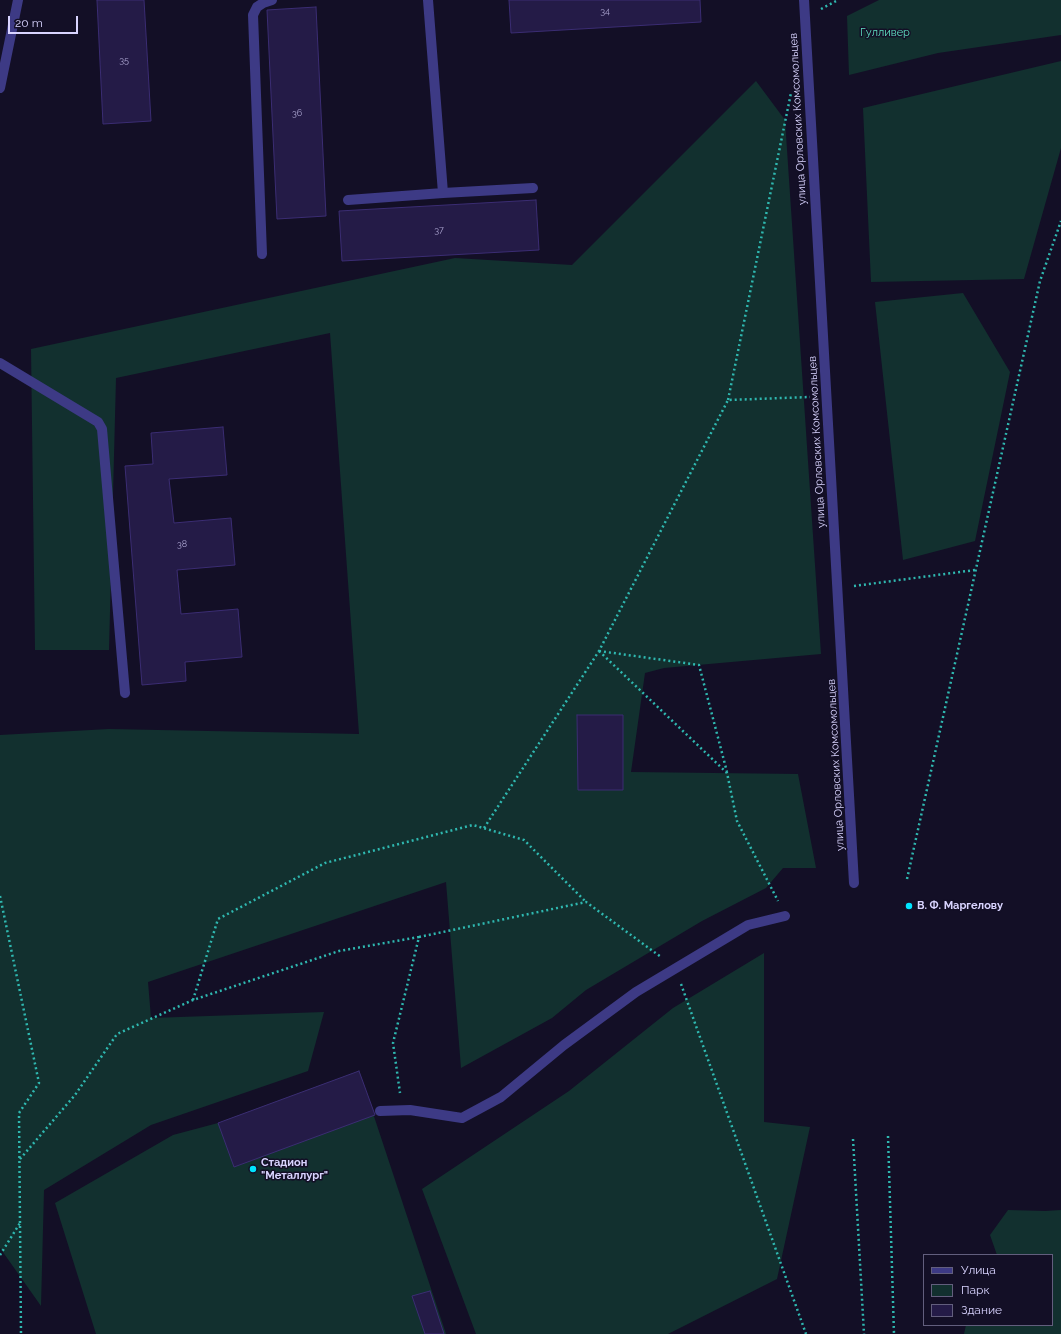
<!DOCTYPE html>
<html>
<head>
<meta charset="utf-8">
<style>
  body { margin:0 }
  #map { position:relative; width:1061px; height:1334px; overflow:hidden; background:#130f26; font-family:Raleway,sans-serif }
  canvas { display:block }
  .legend { position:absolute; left:923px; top:1254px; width:130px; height:72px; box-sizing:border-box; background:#130f26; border:1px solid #625e7d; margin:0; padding:5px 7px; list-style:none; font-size:12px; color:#d9d4ff }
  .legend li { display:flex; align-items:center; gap:8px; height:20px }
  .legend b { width:20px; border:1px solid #625e7d }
  .scale { position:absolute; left:8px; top:16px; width:70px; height:18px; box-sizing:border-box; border:2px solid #d9d4ff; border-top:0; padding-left:5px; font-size:12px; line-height:14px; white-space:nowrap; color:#d9d4ff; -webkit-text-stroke:3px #130f26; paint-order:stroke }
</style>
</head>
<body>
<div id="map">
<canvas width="1061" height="1334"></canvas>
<ul class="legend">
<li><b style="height:5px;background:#3d3a85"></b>Улица</li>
<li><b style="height:11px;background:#12302f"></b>Парк</li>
<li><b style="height:11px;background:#241b47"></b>Здание</li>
</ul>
<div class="scale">20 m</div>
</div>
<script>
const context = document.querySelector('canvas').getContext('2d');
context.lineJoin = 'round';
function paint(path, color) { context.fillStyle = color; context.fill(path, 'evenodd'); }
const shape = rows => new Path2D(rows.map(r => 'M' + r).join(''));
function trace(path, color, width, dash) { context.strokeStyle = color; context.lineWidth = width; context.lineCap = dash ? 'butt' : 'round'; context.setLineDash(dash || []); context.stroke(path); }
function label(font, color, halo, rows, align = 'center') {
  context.font = font + ' Raleway,sans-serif'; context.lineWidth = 3; context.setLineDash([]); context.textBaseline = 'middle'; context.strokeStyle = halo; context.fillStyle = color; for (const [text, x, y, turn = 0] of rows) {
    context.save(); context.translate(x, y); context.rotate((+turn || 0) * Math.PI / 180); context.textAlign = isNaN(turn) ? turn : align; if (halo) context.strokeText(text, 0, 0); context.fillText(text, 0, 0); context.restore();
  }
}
paint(shape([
  [879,0,1061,0,1061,35,938,53,849,75,847,16],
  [1061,61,1061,148,1024,279,871,282,863,108],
  [756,81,785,120,821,654,664,668,645,673,631,772,798,774,816,868,783,868,766,888,702,921,586,990,552,1018,461,1068,446,882,148,982,151,1018,324,1012,308,1071,151,1125,44,1190,41,1306,0,1248,0,735,109,729,359,734,330,333,116,378,109,650,35,650,31,349,455,258,572,265],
  [963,293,1010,372,975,541,903,560,875,302],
  [764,953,764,1122,810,1127,777,1279,668,1334,476,1334,422,1189,569,1091,673,1008],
  [359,1071,446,1334,96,1334,55,1203,173,1135,218,1123],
  [1008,1210,1045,1211,1061,1210,1061,1334,964,1334,966,1325,1052,1325,1052,1255,997,1255,990,1235]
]), '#12302f');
const building = shape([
  [97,0,144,0,151,121,103,124,97,0],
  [509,0,700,0,701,22,511,33,509,0],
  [316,7,326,216,277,219,267,10,316,7],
  [536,200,539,250,342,261,339,211,536,200],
  [223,427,227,475,169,479,174,523,231,518,235,565,177,570,181,614,238,609,242,657,185,662,186,681,142,685,125,466,153,464,151,433,223,427],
  [577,715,623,715,623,790,578,790,577,715],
  [359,1071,375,1115,234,1167,218,1123,359,1071],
  [430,1291,444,1334,425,1334,412,1296,430,1291]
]);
paint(building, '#241b47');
trace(building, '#3b2d73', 1);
trace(shape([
  [821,9,838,0],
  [728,400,791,93],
  [854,586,975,570],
  [599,651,727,773,737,821,778,901],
  [599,651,699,665,727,772],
  [484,828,599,651,728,400,810,397],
  [907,879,1040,281,1061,221],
  [0,896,39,1083,19,1113,21,1334],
  [419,937,586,902,661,957],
  [681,984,806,1334],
  [193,1000,218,919,325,863,473,825,524,840,586,902],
  [888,1136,894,1334],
  [853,1139,864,1334],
  [20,1159,75,1095,117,1034,193,1000,339,951,419,937,393,1043,400,1093],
  [0,1255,20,1223]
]), '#2fb8b0', 2.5, [2, 3]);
trace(shape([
  [428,0,443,193],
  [804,0,854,883],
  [0,88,18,0],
  [348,200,443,193,533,188],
  [262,254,253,15,257,7,263,3,272,0],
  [0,363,98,422,102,429,125,693],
  [380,1111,410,1110,462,1118,501,1097,564,1045,636,992,748,925,785,916]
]), '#3d3a85', 10);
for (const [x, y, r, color] of [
  [909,906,4,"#00e5ff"],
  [253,1169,4,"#00e5ff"]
]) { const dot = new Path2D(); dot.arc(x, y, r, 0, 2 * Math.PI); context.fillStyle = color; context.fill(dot); trace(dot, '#130f26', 1.5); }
label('9px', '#aca6d1', null, [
  ["34",605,11],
  ["35",124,60],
  ["36",297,113],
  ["37",439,230],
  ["38",182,544]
]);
label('11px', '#5fe0c0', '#130f26', [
  ["Гулливер",885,33]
]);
label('11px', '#d9d4ff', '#130f26', [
  ["улица Орловских Комсомольцев",798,119,-93],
  ["улица Орловских Комсомольцев",817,442,-93],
  ["улица Орловских Комсомольцев",836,765,-93]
]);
label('bold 11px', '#d9d4ff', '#130f26', [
  ["В. Ф. Маргелову",917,906],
  ["Стадион",261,1163],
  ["\"Металлург\"",261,1176]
], 'left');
</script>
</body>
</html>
